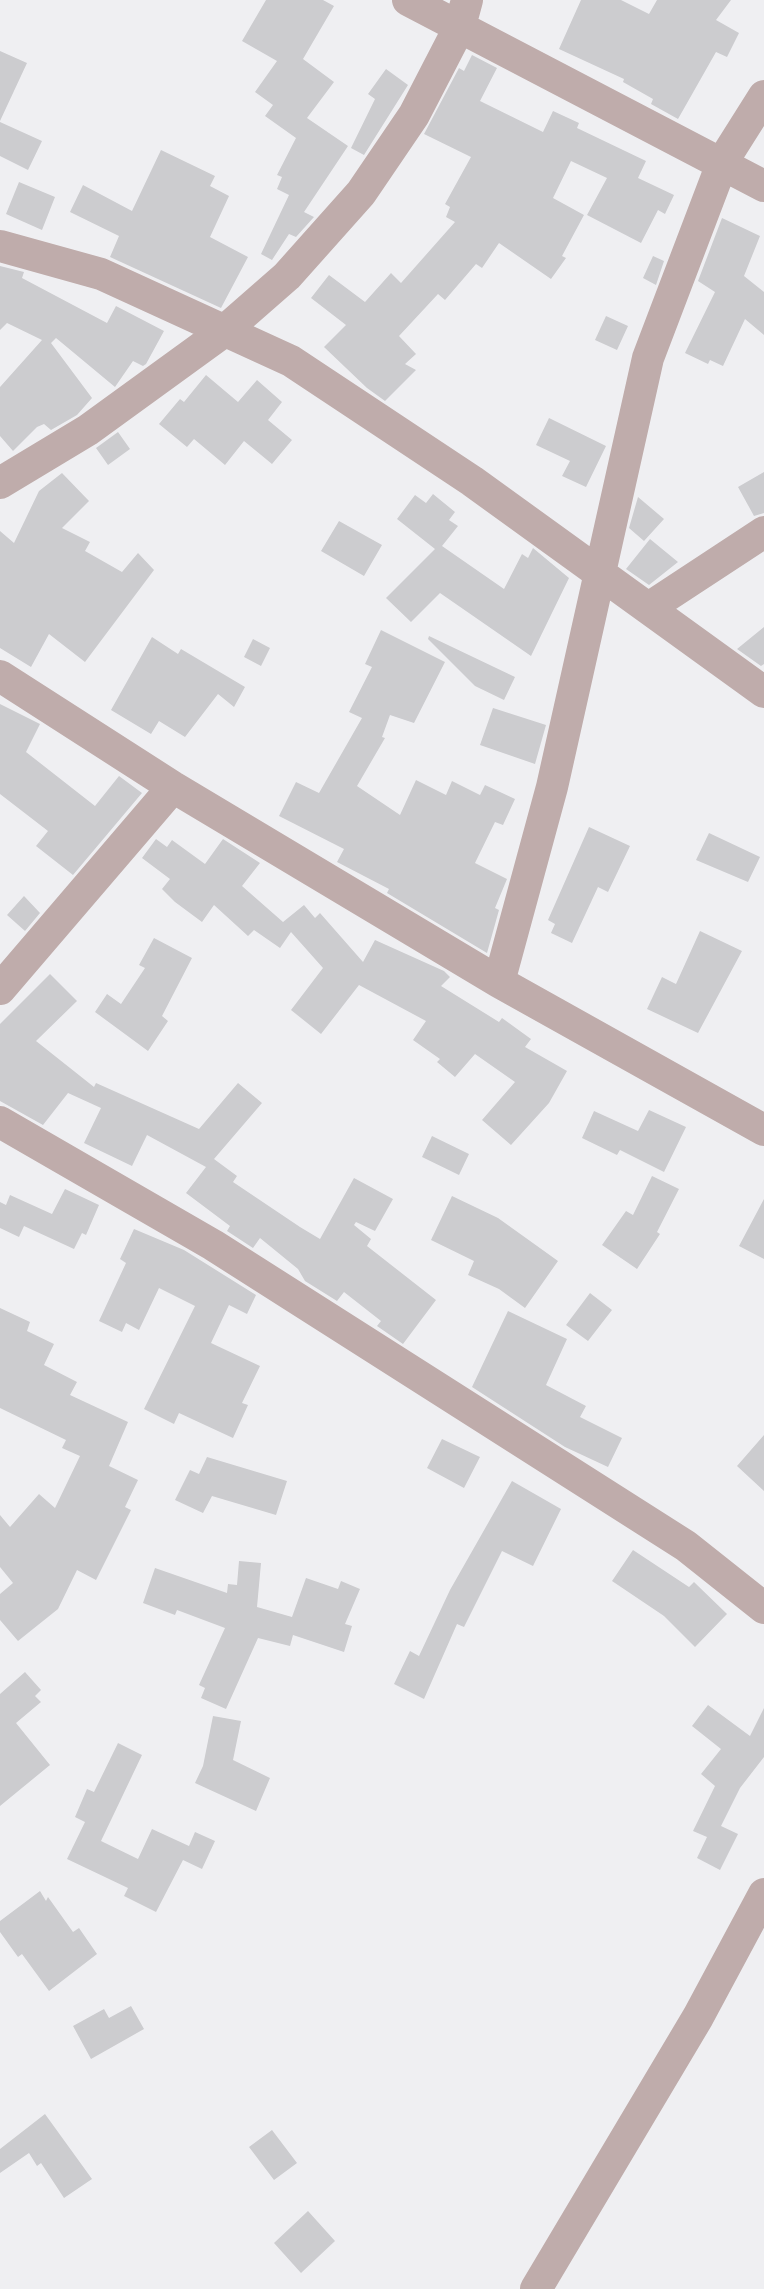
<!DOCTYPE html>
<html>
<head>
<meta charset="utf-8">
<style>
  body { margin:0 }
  canvas { display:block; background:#efeff2 }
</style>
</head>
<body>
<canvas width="764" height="2289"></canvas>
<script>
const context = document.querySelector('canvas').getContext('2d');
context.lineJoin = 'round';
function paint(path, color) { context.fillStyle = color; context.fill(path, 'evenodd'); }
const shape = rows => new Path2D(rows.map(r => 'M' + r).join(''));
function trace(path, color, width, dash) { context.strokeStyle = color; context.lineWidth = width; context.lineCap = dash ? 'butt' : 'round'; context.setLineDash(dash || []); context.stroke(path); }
paint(shape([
  [266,0,323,0,334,6,303,59,334,82,307,118,348,146,304,212,314,217,296,237,289,234,272,260,261,254,289,195,277,189,282,177,277,175,296,138,265,116,273,105,255,92,277,61,242,41],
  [581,0,621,0,649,14,657,0,731,0,716,20,739,33,727,57,716,52,678,119,651,104,653,99,623,82,624,79,559,49],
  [0,51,27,63,0,121],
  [472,55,497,68,480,101,543,132,553,111,579,123,577,128,646,161,638,178,674,195,665,214,658,210,641,243,587,215,607,178,571,161,553,198,584,215,562,256,566,258,551,279,499,243,482,268,476,264,445,300,438,294,399,336,416,354,405,364,416,370,385,401,367,388,324,347,346,325,311,298,329,275,365,302,391,273,401,283,455,222,446,217,450,207,445,204,471,157,424,134,459,68,464,71],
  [386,69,408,85,364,155,351,148,375,99,368,94],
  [0,122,42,141,28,170,0,156],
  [161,150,215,176,210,186,229,196,210,237,248,257,221,308,110,257,119,236,70,212,83,185,132,211],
  [19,182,55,197,42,230,6,214],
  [722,218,760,236,744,276,764,292,764,335,745,319,723,366,710,360,708,364,685,353,715,292,698,281],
  [653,256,664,261,656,285,643,278],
  [0,266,24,272,22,278,107,323,116,306,164,331,146,364,143,366,133,361,115,387,56,338,51,343,92,398,77,415,51,430,44,424,37,427,13,451,0,436,0,387,42,340,7,323,0,330],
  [606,316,628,326,617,350,595,340],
  [206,375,238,402,257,380,282,402,268,420,292,440,272,464,244,441,225,465,194,439,187,447,159,424,180,399,184,402],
  [549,418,606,446,586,487,562,476,570,461,536,445],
  [118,432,130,449,108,465,96,448],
  [764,472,764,513,754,516,738,487],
  [62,473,89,501,62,528,90,542,85,551,122,572,138,553,154,570,85,662,49,634,31,667,0,648,0,531,14,543,39,491],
  [433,494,455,512,449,520,458,526,442,546,504,589,522,554,528,558,533,548,569,578,531,656,440,593,411,622,386,598,435,549,397,519,415,495,426,503],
  [638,497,664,519,644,541,629,528],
  [339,521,382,545,364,576,321,551],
  [650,539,678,562,649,585,626,569],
  [764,627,764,664,761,666,737,649],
  [381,630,445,662,414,723,390,715,382,737,385,738,357,786,400,815,416,780,446,795,452,781,480,795,485,785,515,799,503,825,495,822,475,863,507,879,495,908,499,910,487,953,387,893,389,889,337,862,344,849,279,816,296,782,319,793,362,718,349,712,372,667,365,664],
  [429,636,515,677,504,700,475,686,428,639],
  [152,637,178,654,181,649,245,687,234,707,218,694,185,737,159,721,151,734,111,710],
  [253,639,270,648,261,666,244,657],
  [0,704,40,724,26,752,95,806,119,776,142,793,73,875,36,846,48,831,0,794],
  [493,708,546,725,535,764,480,745],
  [589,827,630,846,608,892,598,887,572,943,551,933,555,924,548,920],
  [709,833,760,857,748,882,696,860],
  [156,839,167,847,172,840,205,864,223,839,260,863,242,886,283,922,304,905,315,918,320,913,363,962,375,940,444,971,450,977,441,986,499,1022,502,1018,531,1039,525,1047,567,1071,549,1103,511,1145,482,1120,515,1082,475,1054,455,1077,437,1062,440,1059,413,1040,426,1021,359,985,321,1034,291,1010,323,968,291,932,280,948,254,930,248,936,214,905,202,922,175,902,162,889,170,879,142,858],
  [24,896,40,913,25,931,7,915],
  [700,931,742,951,698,1033,647,1009,662,977,676,984],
  [154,938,192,958,162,1016,168,1021,148,1051,95,1012,107,994,121,1004,145,968,139,965],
  [50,974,77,1001,36,1041,94,1087,96,1083,199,1129,238,1083,262,1103,214,1159,237,1176,233,1182,300,1227,320,1239,354,1178,393,1199,375,1231,356,1222,354,1225,371,1239,367,1246,436,1300,403,1344,377,1326,381,1321,344,1292,337,1301,305,1281,298,1269,260,1238,253,1248,227,1231,230,1226,186,1193,206,1167,147,1135,132,1166,84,1143,101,1108,68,1093,43,1125,0,1101,0,1024],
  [649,1110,686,1127,664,1172,620,1150,617,1155,582,1138,594,1111,638,1131],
  [432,1136,469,1154,459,1175,422,1157],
  [652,1176,679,1189,657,1232,660,1234,637,1269,602,1245,626,1211,633,1215],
  [65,1189,99,1205,86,1235,82,1233,74,1249,24,1226,19,1237,0,1228,0,1202,6,1205,10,1195,52,1214],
  [452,1196,498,1218,558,1261,525,1308,499,1289,468,1275,474,1261,431,1240],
  [764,1199,764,1259,739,1246],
  [134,1229,184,1250,256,1295,247,1314,229,1305,211,1343,260,1366,242,1403,248,1405,233,1438,179,1413,174,1424,144,1409,195,1306,159,1288,139,1330,126,1323,122,1332,99,1321,126,1263,120,1259],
  [590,1293,612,1310,588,1341,566,1325],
  [0,1308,30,1322,27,1331,54,1344,44,1365,77,1382,70,1395,128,1422,109,1466,138,1480,125,1507,131,1510,96,1580,77,1570,58,1609,18,1641,0,1620,0,1594,13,1583,0,1567,0,1515,10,1527,39,1494,55,1508,80,1456,62,1448,66,1440,0,1408],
  [508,1311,567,1339,546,1385,586,1406,580,1417,622,1438,608,1467,565,1447,472,1387],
  [764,1435,764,1491,737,1466],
  [442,1439,480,1457,464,1488,427,1468],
  [207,1457,287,1481,276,1515,212,1496,203,1513,175,1500,190,1470,199,1474],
  [512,1481,561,1509,533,1566,502,1551,464,1627,457,1624,424,1699,394,1684,410,1651,419,1656,450,1590],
  [633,1550,689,1587,694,1582,727,1614,695,1647,664,1616,612,1581],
  [239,1561,261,1563,257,1607,292,1617,306,1578,338,1589,341,1581,360,1589,345,1624,352,1626,344,1652,293,1635,290,1646,258,1638,226,1709,201,1698,205,1688,199,1685,225,1628,177,1610,175,1615,143,1603,155,1568,227,1593,228,1584,237,1585],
  [25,1672,41,1690,35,1696,41,1702,16,1723,50,1765,0,1806,0,1694],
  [708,1705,750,1736,764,1708,764,1757,740,1788,721,1826,738,1834,720,1870,697,1858,707,1837,693,1831,715,1786,701,1774,721,1749,692,1726],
  [213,1716,241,1721,233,1760,270,1778,256,1811,195,1783,203,1766],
  [118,1743,142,1755,101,1841,138,1859,152,1829,189,1846,195,1832,215,1841,202,1869,183,1860,156,1912,124,1896,128,1888,67,1859,85,1822,75,1817,87,1789,94,1792],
  [40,1891,46,1901,48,1897,73,1932,79,1928,97,1954,49,1991,22,1954,18,1957,0,1932,0,1921],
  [131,2006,144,2029,91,2059,73,2026,104,2009,109,2018],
  [45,2114,92,2179,64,2198,41,2163,37,2166,29,2153,0,2173,0,2149],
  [272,2130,297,2163,274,2180,249,2147],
  [308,2211,335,2241,301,2273,274,2243]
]), '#cccccf');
trace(shape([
  [408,0,764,186],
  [0,246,101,274,291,361,472,481,764,692],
  [0,483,88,430,223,332,287,276,361,193,414,115,460,26,467,0],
  [650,607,764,532],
  [0,676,173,787,499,982,764,1130],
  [499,982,552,787,648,358,723,161,764,96],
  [0,989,173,787],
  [0,1122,213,1245,686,1546,764,1608],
  [536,2289,698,2017,764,1894]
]), '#bfacab', 32);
</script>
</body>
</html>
